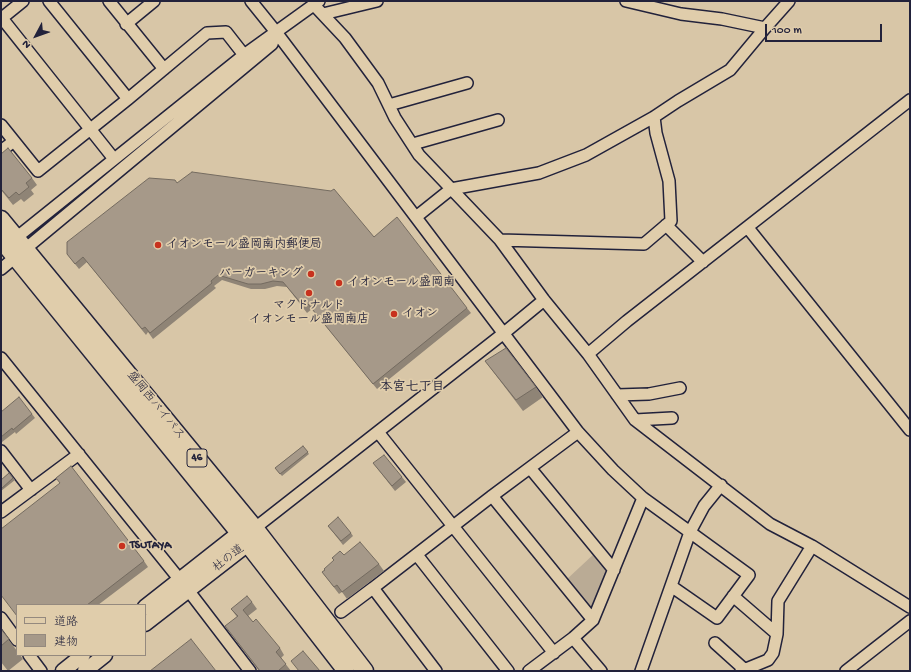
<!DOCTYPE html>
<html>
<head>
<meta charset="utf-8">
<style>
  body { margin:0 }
  #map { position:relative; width:911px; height:672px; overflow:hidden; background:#d8c6a7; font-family:"Gochi Hand","Klee One",sans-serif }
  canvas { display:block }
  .frame { position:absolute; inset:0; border:2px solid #22223b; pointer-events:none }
  .legend { position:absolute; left:16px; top:604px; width:130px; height:52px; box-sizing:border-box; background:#e0cdab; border:1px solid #94897e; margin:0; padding:5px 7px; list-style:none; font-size:12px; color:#22223b }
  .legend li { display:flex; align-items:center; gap:8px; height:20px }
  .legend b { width:20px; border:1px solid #94897e }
  .north { position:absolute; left:16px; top:16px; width:40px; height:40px; -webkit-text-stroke:3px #e0cdab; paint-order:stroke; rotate:229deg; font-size:11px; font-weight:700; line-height:16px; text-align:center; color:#22223b }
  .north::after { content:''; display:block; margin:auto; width:14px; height:18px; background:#22223b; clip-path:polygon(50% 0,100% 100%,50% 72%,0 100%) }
  .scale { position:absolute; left:765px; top:24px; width:117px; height:18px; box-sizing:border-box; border:2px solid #22223b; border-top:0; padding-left:5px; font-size:12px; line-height:14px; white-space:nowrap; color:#22223b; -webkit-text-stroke:3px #e0cdab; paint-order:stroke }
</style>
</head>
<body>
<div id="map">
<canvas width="911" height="672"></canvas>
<div class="frame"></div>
<ul class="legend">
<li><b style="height:5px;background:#e0cdab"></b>道路</li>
<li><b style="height:11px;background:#a69989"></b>建物</li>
</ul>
<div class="north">N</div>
<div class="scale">100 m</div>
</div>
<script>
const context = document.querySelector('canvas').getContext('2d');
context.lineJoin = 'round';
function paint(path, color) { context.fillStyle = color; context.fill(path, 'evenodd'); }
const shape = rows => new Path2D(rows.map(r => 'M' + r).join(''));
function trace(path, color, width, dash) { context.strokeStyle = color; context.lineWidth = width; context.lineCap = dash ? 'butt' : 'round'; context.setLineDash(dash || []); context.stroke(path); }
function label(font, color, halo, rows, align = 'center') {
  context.font = font + ' "Gochi Hand","Klee One",sans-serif'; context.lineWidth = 3.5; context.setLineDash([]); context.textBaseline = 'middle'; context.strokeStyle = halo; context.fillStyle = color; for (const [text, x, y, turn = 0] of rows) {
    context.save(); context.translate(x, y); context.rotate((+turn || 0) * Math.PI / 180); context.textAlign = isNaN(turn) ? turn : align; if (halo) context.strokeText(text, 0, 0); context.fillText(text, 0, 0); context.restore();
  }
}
paint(shape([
  [595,553,608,568,591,611,566,580]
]), '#baab95');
const minor = shape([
  [49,1,128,99],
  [109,1,164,69],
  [251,1,276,32,578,432,613,470,643,498,749,575,717,618,671,586],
  [626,1,681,14,722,19,765,28],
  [314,5,345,38,378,83,395,118,419,155,500,240,544,300,588,354,635,420,770,524,812,546,910,607],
  [323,14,377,1],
  [1,17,114,159],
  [2,18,23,1],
  [126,24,154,1],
  [389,105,467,83],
  [1,125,38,171,128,99,207,33,226,32,244,55],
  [413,144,498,120],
  [1,151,14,141],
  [416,217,451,189,539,173,586,155,654,117,678,101,730,70,765,28,789,1],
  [666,225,703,262],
  [748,228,910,430],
  [500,240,644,244,671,221,669,181,656,133,654,117],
  [11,242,244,55,319,1],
  [1,269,272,44,276,32],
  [588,354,627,321,910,100],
  [1,358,180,580],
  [617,395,649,394,680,388],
  [635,420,672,418],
  [378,432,554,653],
  [1,451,31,490],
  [530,468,614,570],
  [492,496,593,620],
  [1,512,79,454],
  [255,528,504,333,544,300],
  [417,555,508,671],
  [188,590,250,671],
  [733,596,777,634],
  [341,612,373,588],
  [1,618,17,640],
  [573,638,601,671],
  [715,643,745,670],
  [29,655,41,671],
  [436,671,373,588,492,496,578,432],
  [529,671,573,638,593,620,643,498],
  [641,671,690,532,704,506,721,485],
  [741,671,768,660,773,653,777,634,778,601,812,546],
  [846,671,910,621]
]);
const major = shape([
  [145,607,239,533,249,530],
  [145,624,248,544,252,534],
  [63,671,83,655],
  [85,671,105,655]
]);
const highway = shape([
  [1,219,255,528,365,671],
  [1,240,239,533,346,671]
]);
trace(minor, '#22223b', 14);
trace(major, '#22223b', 17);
trace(highway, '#22223b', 19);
trace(minor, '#e0cdab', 11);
trace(major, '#e0cdab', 14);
trace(highway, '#e0cdab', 16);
paint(shape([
  [1,154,32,178,37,185,31,190,34,194,24,202,21,199,13,205,1,190],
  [177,183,374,237,467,308,471,313,377,389,312,309,307,313,287,287,277,286,265,289,251,289,222,280,214,286,216,288,153,339,148,332,146,335,87,262,79,269,67,254],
  [485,361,536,387,543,397,523,411],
  [1,412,32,414,35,418,16,434,15,432,2,442,1,441],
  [303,446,309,454,282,476,275,468],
  [373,463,402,477,406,482,395,491],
  [9,473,15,480,1,491,1,480],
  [328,526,351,533,353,536,343,545],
  [344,555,379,564,384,571,347,599,342,592,339,594,322,572],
  [144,561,148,567,98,605,17,605],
  [252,602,257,609,248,616,253,622,280,648,284,655,281,658,291,671,259,671,225,626,237,617,231,609],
  [1,629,17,651,17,655,20,655,23,659,8,671,1,662]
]), '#8f8476');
const building = shape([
  [8,148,32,178,26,183,29,187,19,195,16,192,9,198,1,189,1,154,8,148],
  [192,172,331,191,334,189,374,237,397,217,467,308,373,384,308,304,304,307,283,282,273,281,261,284,248,284,218,275,211,281,212,283,150,333,145,327,142,329,83,257,75,264,67,254,67,242,149,178,175,180,177,183,192,172],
  [506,348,536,387,516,400,485,361,506,348],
  [19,397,32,414,13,430,12,428,1,437,1,412,19,397],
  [303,446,308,452,280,474,275,468,303,446],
  [384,455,402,477,392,486,373,463,384,455],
  [71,466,144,561,87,605,17,605,17,616,1,595,1,529,60,483,56,478,71,466],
  [9,473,13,478,1,489,1,480,9,473],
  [338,517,351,533,341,541,328,526,338,517],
  [360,542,379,564,342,592,337,585,334,587,322,572,325,570,324,569,334,560,332,558,340,551,344,555,360,542],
  [247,596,252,602,243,610,253,622,256,619,280,648,276,652,286,664,278,671,260,671,225,626,238,616,231,609,247,596],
  [1,629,9,639,1,646,1,629],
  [191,639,216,671,150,671,191,639],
  [303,651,320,671,299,671,291,661,303,651]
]);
paint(building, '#a69989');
trace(building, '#746b60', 1);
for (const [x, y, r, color] of [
  [158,245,4,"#c8321e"],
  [311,274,4,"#c8321e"],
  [339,283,4,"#c8321e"],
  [309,293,4,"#c8321e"],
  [394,314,4,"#c8321e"],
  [122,546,4,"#c8321e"]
]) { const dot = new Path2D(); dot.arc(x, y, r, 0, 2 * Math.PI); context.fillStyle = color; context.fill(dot); trace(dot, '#e0cdab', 1.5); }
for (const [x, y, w] of [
  [197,458,20]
]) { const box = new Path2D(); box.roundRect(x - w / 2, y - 9, w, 18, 3); context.fillStyle = '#e0cdab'; context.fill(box); trace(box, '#22223b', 1); }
label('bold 11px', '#22223b', null, [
  ["46",197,458]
]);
label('bold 12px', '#22223b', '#e0cdab', [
  ["イオンモール盛岡南内郵便局",166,245],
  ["バーガーキング",303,274,"right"],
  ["イオンモール盛岡南",347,283],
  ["マクドナルド",309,306,"center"],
  ["イオンモール盛岡南店",309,320,"center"],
  ["イオン",402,314],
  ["TSUTAYA",130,546]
], 'left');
label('12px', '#22223b', '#e0cdab', [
  ["盛岡西バイパス",155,406,51],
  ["杜の道",229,559,-38]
]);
label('bold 13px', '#22223b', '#e0cdab', [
  ["本宮七丁目",412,388]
]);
</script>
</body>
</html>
